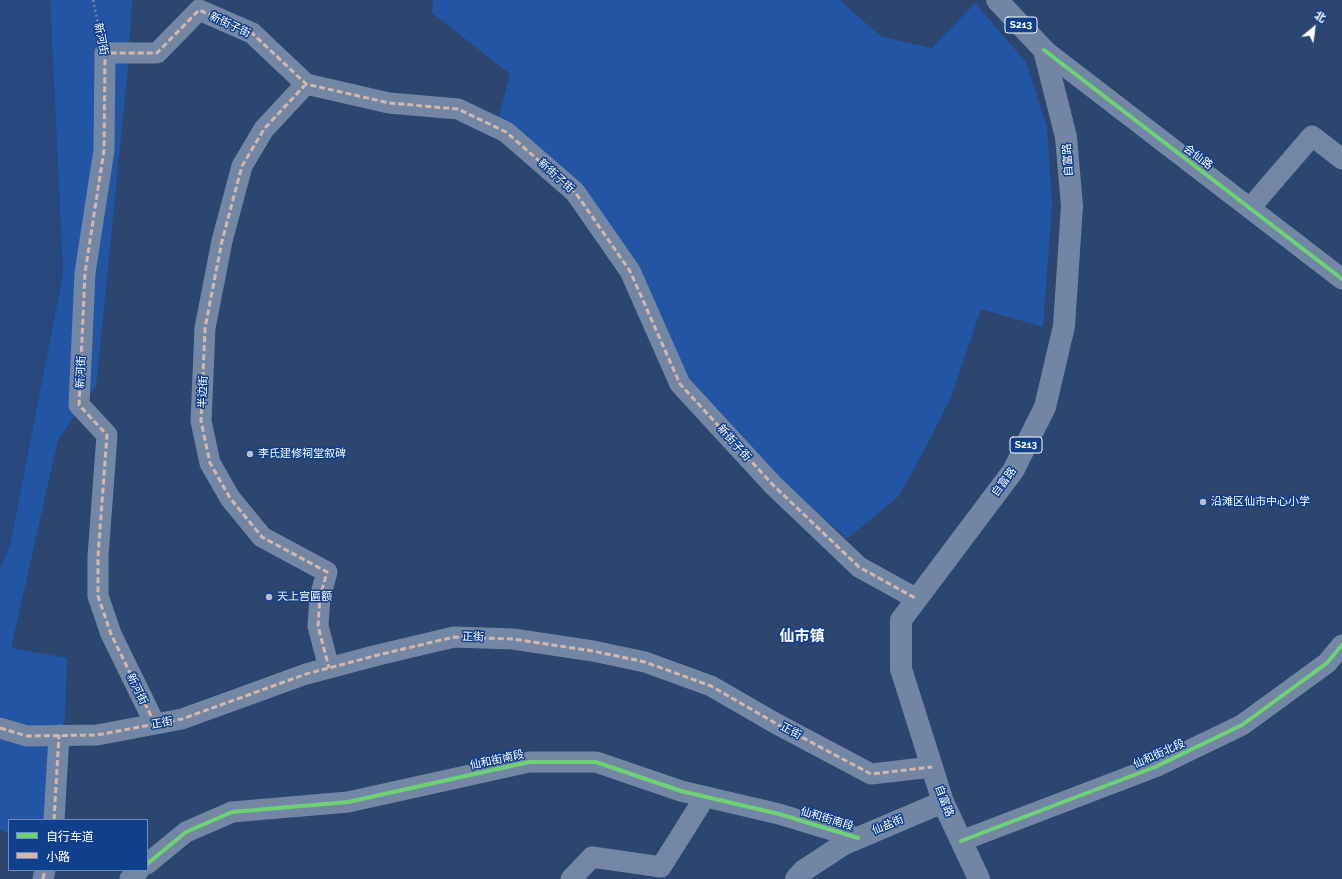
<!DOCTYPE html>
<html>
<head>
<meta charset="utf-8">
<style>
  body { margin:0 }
  #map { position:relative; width:1342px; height:879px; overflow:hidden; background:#2c4670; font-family:Raleway,"Noto Sans SC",sans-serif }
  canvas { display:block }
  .legend { position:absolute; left:8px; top:819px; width:140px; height:52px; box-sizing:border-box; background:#103f8c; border:1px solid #708cba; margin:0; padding:5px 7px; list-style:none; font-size:12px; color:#fff }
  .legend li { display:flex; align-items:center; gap:8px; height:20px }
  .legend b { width:20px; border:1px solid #708cba }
  .north { position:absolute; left:1294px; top:8px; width:40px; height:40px; -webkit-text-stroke:3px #103f8c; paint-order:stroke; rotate:29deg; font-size:11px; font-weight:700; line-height:16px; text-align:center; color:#fff }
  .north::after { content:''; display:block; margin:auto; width:14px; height:18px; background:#fff; clip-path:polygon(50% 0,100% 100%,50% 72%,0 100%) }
</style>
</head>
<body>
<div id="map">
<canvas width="1342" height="879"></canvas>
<ul class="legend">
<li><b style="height:5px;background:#6cd273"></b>自行车道</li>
<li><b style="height:5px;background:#d1b7ad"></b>小路</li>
</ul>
<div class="north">北</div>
</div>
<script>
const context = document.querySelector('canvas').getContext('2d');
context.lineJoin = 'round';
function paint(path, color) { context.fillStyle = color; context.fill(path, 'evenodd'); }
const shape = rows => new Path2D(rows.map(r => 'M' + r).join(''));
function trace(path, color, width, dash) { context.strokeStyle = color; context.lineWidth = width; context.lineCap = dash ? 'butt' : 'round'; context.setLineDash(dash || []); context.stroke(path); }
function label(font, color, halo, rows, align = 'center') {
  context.font = font + ' Raleway,"Noto Sans SC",sans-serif'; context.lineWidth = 3; context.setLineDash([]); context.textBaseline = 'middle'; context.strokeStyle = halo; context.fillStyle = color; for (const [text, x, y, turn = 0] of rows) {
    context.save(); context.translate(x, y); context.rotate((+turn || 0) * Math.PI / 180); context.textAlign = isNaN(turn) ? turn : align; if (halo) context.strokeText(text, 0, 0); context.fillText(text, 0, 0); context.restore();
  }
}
paint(shape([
  [50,0,132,0,128,66,96,386,58,440,11,648,67,658,61,820,9,820,9,833,0,830,0,569,10,545,63,273],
  [433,0,839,0,882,37,932,48,975,3,1026,62,1047,127,1052,204,1043,327,981,309,951,397,927,445,899,496,847,539,784,483,689,378,636,265,499,117,510,74,432,13]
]), '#2255a3');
paint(shape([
  [0,0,50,0,63,273,10,545,0,569]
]), '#26487f');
trace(shape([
  [93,0,100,33]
]), '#7387a4', 2.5, [2, 3]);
trace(shape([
  [1044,50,1342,279],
  [306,84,264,129,242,166,222,241,205,328,201,421,210,463,230,498,262,537,327,572,320,597,318,626,329,668],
  [1250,208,1312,136,1342,159],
  [155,724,111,634,98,596,98,556,107,435,79,405,85,273,104,150,105,53,157,53,199,10,252,33,306,84,389,103,458,109,506,132,575,192,630,271,680,384,773,485,859,567,917,599],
  [0,728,27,736,97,735,182,719,306,674,378,655,454,637,513,639,593,651,645,662,711,686,775,723,871,774,932,767],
  [54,820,59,735],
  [961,841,1155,767,1242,725,1327,663,1342,645],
  [147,864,186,832,232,812,348,802,529,762,596,762,681,791,779,814,858,838],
  [43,879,45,870],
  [130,879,139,870],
  [571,879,592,857,661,867,705,797]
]), '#7387a4', 21);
trace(shape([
  [796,879,803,871,844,844,943,802],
  [979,879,943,802,901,669,901,620,1013,471,1045,407,1064,326,1072,206,1066,137,1044,50,997,0]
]), '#7285a3', 22);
trace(shape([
  [306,84,264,129,242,166,222,241,205,328,201,421,210,463,230,498,262,537,327,572,320,597,318,626,329,668],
  [155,724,111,634,98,596,98,556,107,435,79,405,85,273,104,150,105,53,157,53,199,10,252,33,306,84,389,103,458,109,506,132,575,192,630,271,680,384,773,485,859,567,917,599],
  [0,728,27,736,97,735,182,719,306,674,378,655,454,637,513,639,593,651,645,662,711,686,775,723,871,774,932,767],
  [54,820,59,735],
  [43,879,45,870]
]), '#d1b7ad', 3, [6, 3]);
trace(shape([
  [1044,50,1342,279],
  [961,841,1155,767,1242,725,1327,663,1342,645],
  [147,864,186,832,232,812,348,802,529,762,596,762,681,791,779,814,858,838]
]), '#6cd273', 4);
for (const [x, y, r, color] of [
  [250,454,4,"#b5becd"],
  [1203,502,4,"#b5becd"],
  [269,597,4,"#b5becd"]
]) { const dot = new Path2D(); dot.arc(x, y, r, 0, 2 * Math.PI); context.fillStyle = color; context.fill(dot); trace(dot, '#103f8c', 1.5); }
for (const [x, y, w] of [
  [1021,25,32],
  [1026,445,32]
]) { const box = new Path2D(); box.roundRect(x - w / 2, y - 8, w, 16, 3); context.fillStyle = '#103f8c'; context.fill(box); trace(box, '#fff', 1); }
label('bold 10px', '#fff', null, [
  ["S213",1021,25],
  ["S213",1026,445]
]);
label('11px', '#fff', '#103f8c', [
  ["新街子街",230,25,25],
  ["新河街",101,39,79],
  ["会仙路",1198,157,37],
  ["自富路",1068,160,-94],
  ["新街子街",556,176,42],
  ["新河街",81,372,-87],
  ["半边街",203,392,-88],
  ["新街子街",734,443,48],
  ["自富路",1004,482,-54],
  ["正街",473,637,2],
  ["新河街",137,689,64],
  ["正街",162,723,-10],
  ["正街",791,731,28],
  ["仙和街北段",1159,754,-24],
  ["仙和街南段",497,760,-12],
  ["自富路",944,801,69],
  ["仙和街南段",827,819,17],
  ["仙盐街",888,825,-23]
]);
label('11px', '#fff', '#103f8c', [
  ["李氏建修祠堂叙碑",258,454],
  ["沿滩区仙市中心小学",1211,502],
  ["天上宫匾额",277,597]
], 'left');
label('bold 15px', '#fff', '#103f8c', [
  ["仙市镇",802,636]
]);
</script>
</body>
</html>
